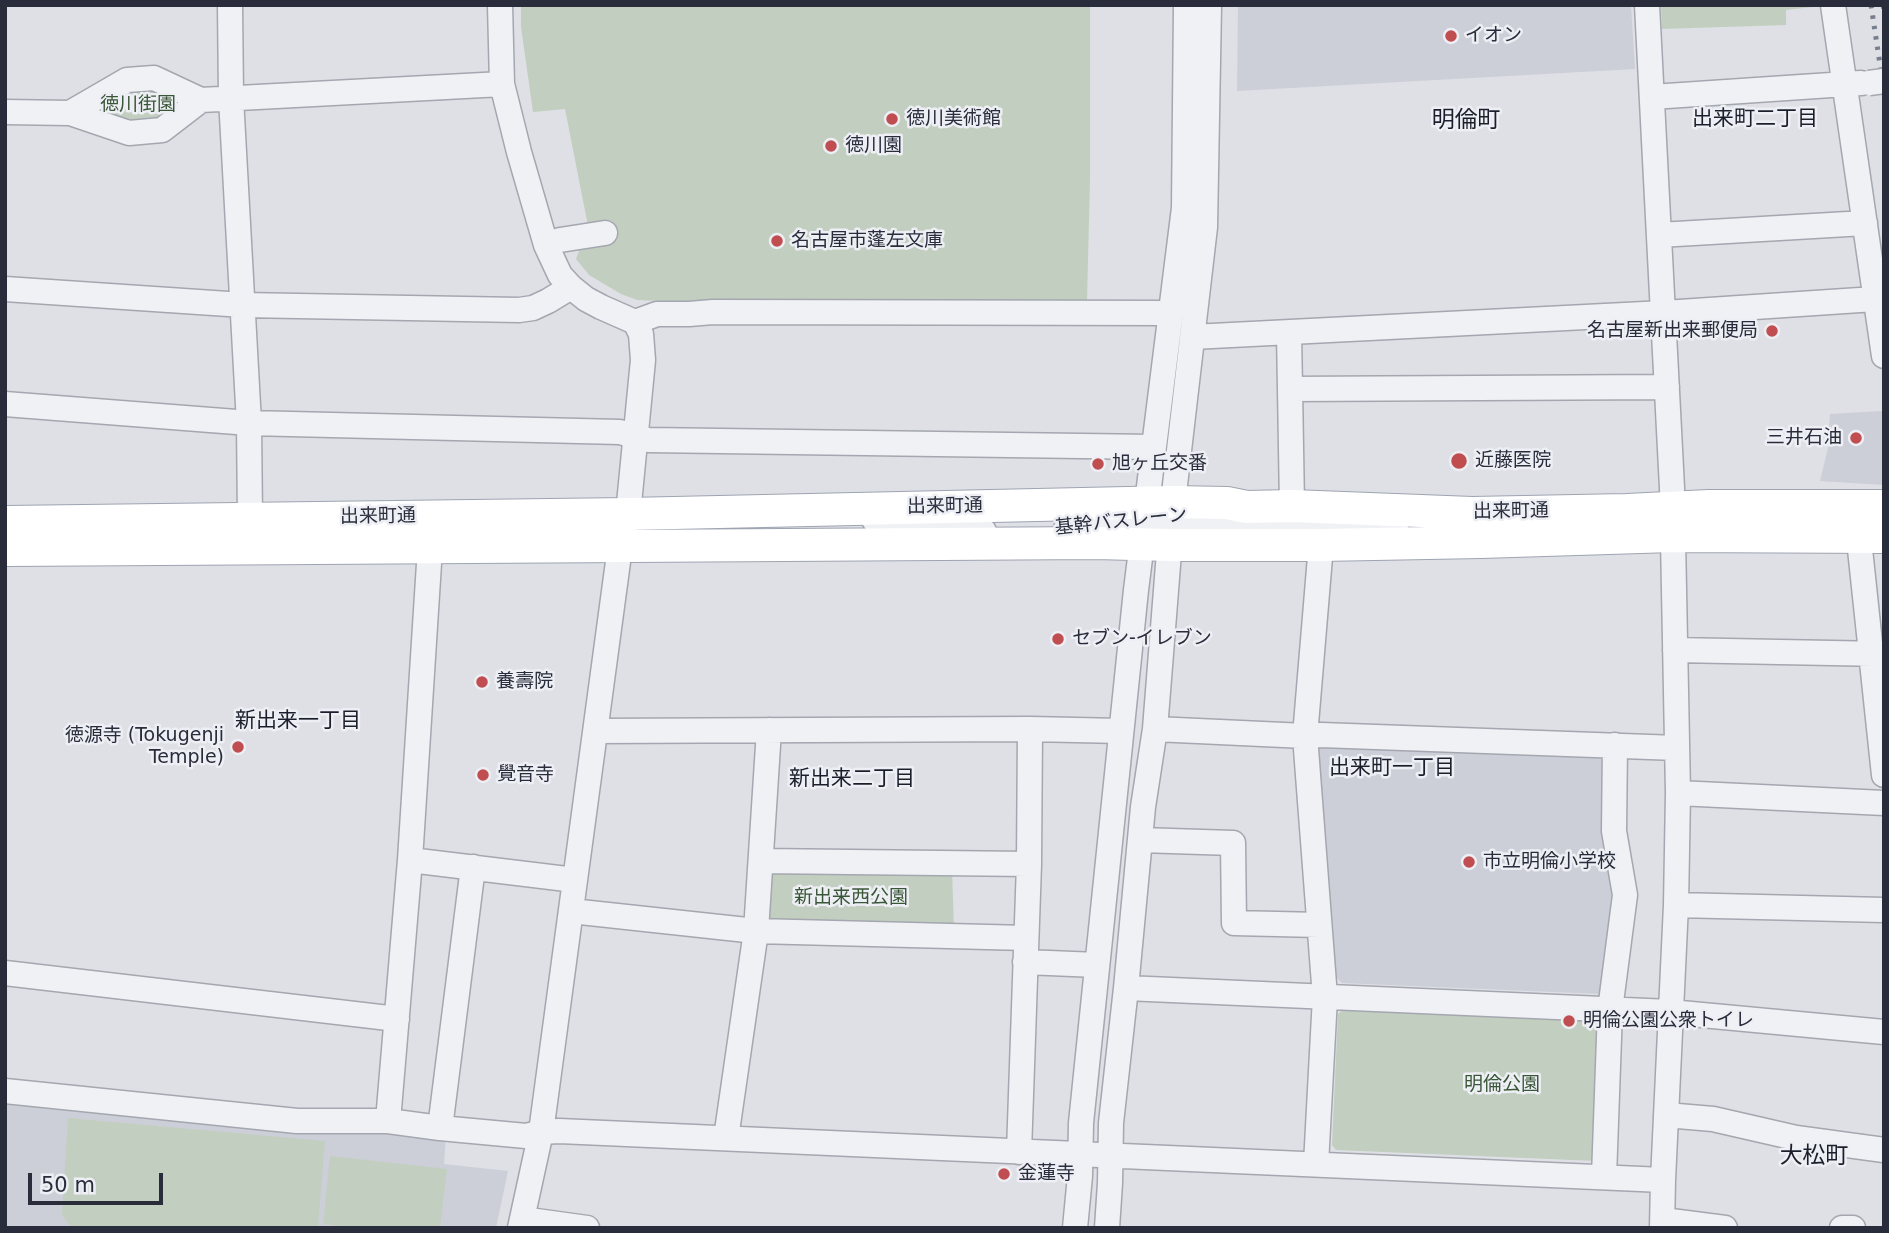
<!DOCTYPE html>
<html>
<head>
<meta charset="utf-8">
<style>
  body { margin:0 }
  #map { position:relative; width:1889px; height:1233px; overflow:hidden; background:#dee0e6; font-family:"DejaVu Sans",sans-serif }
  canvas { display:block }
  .frame { position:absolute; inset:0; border:7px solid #292d3b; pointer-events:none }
  .scale { position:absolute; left:28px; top:1173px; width:135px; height:32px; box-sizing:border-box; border:4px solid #292d3b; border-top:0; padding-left:9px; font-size:21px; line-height:24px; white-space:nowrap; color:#292d3b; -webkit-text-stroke:5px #edeff4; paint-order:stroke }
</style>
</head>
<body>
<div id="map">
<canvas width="1889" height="1233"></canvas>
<div class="frame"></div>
<div class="scale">50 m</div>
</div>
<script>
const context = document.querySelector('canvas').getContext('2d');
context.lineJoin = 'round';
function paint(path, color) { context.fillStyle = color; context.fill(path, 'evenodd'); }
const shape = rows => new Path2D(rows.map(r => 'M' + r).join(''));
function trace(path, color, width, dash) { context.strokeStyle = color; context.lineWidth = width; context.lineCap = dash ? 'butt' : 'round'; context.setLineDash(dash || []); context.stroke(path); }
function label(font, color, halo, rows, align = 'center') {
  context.font = font + ' "DejaVu Sans","Noto Sans JP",sans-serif'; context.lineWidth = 5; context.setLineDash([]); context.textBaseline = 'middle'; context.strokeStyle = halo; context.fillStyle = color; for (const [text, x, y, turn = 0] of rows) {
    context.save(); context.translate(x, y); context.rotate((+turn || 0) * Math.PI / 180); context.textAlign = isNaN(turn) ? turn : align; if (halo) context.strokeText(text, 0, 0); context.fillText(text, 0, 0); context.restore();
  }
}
paint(shape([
  [1238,5,1631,5,1635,69,1237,91],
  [1882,411,1884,485,1820,481,1828,448,1830,414],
  [1322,743,1595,748,1606,759,1618,894,1600,994,1342,983,1336,977,1317,748],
  [5,1097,446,1135,444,1164,508,1171,496,1228,5,1228]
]), '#cccfd7');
paint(shape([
  [521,5,1090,5,1090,179,1087,302,681,302,637,300,621,294,589,275,576,259,588,226,565,109,533,112,521,27],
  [1661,5,1822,5,1822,6,1786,10,1786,25,1662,29],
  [137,86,169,95,174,102,172,112,165,120,138,125,103,112,102,108],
  [952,869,954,931,766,919,769,873],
  [1346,1007,1602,1018,1596,1161,1336,1150,1332,1145,1338,1014],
  [68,1118,325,1141,318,1228,72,1228,62,1215],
  [330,1156,447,1169,440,1228,355,1228,323,1224]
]), '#c2cfc0');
const minor = shape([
  [230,5,231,98,249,423,250,519],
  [500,5,502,84,519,152,546,245,560,275,571,287,586,299,601,307,635,322,641,334,643,360,628,514,620,547,541,1132,520,1228],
  [1647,5,1672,488,1678,793,1676,905,1663,1180,1662,1228],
  [1833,5,1884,356],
  [1652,97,1861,83],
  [5,112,70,113,129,133,162,130,201,100],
  [70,113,127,80,154,78,201,100,502,84],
  [1659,235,1865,223],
  [546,245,560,240,605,233],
  [5,289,243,305,519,310,533,308,548,301,571,287],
  [635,322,657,314,689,314,713,312,1170,313],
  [1289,333,1290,389,1667,387],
  [1192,337,1664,313,1875,299],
  [1290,389,1292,506],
  [5,404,249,423,620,432,648,440,1154,447],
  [874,520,984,531],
  [1857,521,1884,775],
  [1066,529,1089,529,1158,518],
  [1158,530,1223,522,1294,522,1320,523,1397,532],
  [1675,650,1884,654],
  [1155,729,1305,736,1321,735,1677,748],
  [596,731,1030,729,1121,731],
  [1678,793,1884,803],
  [1140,840,1233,843,1234,923,1319,925],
  [410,860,575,880],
  [761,861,1029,864],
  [1676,905,1884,910],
  [571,911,756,931,1026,938],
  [1025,962,1097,965],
  [5,973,397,1019],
  [1126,988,1670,1012,1884,1032],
  [5,1091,297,1121,388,1121,440,1128,526,1136,541,1132,559,1131,1663,1180],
  [1666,1115,1713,1119,1796,1138,1884,1150],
  [388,1121,410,860,430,548],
  [440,1128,473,867],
  [726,1138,756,931,769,730],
  [1019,1152,1029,864,1030,729],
  [1316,1164,1325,997,1305,736,1321,545],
  [1604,1177,1610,1010,1625,895,1614,831,1615,745],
  [522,1219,587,1228],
  [1663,1220,1725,1228],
  [1075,1228,1080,1176,1081,1123,1136,590,1184,208,1186,5],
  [1107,1228,1110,1183,1111,1123,1126,988,1143,807,1155,729,1173,502,1205,227,1209,5],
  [1842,1228,1853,1228]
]);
const major = shape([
  [5,522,628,514,1173,502,1227,503,1247,507,1292,506,1472,513,1627,510,1709,506,1884,506],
  [5,550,1096,543,1170,545,1321,545,1481,542,1673,536,1884,537]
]);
trace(minor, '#a4a7af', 27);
trace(major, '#9ea4b1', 34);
trace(minor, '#f0f1f5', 24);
trace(major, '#fff', 32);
trace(shape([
  [1871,5,1884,91],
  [1883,5,1884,10]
]), '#797e8e', 5, [3.5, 7]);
const minorBridge = shape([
  [1869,83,1884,81]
]);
trace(minorBridge, '#a4a7af', 27, []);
trace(minorBridge, '#f0f1f5', 24);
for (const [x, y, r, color] of [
  [1451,36,7,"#c04e51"],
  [892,119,7,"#c04e51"],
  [831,146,7,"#c04e51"],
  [777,241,7,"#c04e51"],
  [1772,331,7,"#c04e51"],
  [1856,438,7,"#c04e51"],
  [1459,461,9,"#c04e51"],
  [1098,464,7,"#c04e51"],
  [1058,639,7,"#c04e51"],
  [482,682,7,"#c04e51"],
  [238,747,7,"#c04e51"],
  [483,775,7,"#c04e51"],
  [1469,862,7,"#c04e51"],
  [1569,1021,7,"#c04e51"],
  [1004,1174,7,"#c04e51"]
]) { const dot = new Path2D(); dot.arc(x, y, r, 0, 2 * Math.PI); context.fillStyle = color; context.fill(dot); trace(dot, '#edeff4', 2.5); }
label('19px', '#292d3b', '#edeff4', [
  ["イオン",1465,36],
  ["徳川美術館",906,119],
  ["徳川園",845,146],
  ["名古屋市蓬左文庫",791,241],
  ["名古屋新出来郵便局",1758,331,"right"],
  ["三井石油",1842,438,"right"],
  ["近藤医院",1475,461],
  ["旭ヶ丘交番",1112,464],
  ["セブン-イレブン",1072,639],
  ["養壽院",496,682],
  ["徳源寺 (Tokugenji",224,736,"right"],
  ["Temple)",224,758,"right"],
  ["覺音寺",497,775],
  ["市立明倫小学校",1483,862],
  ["明倫公園公衆トイレ",1583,1021],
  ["金蓮寺",1018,1174]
], 'left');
label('19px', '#395637', '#edeff4', [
  ["徳川街園",138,105],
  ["新出来西公園",851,898],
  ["明倫公園",1502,1085]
]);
label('19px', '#292d3b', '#edeff4', [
  ["出来町通",945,507,-1],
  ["出来町通",1511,512,-1],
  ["出来町通",378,517,-1],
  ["基幹バスレーン",1121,522,-6]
]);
label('21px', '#1b1f2c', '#edeff4', [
  ["出来町二丁目",1755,120],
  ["新出来一丁目",298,722],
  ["出来町一丁目",1392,769],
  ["新出来二丁目",852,780]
]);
label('23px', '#1b1f2c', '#edeff4', [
  ["明倫町",1466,121],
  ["大松町",1814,1157]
]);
</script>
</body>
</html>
